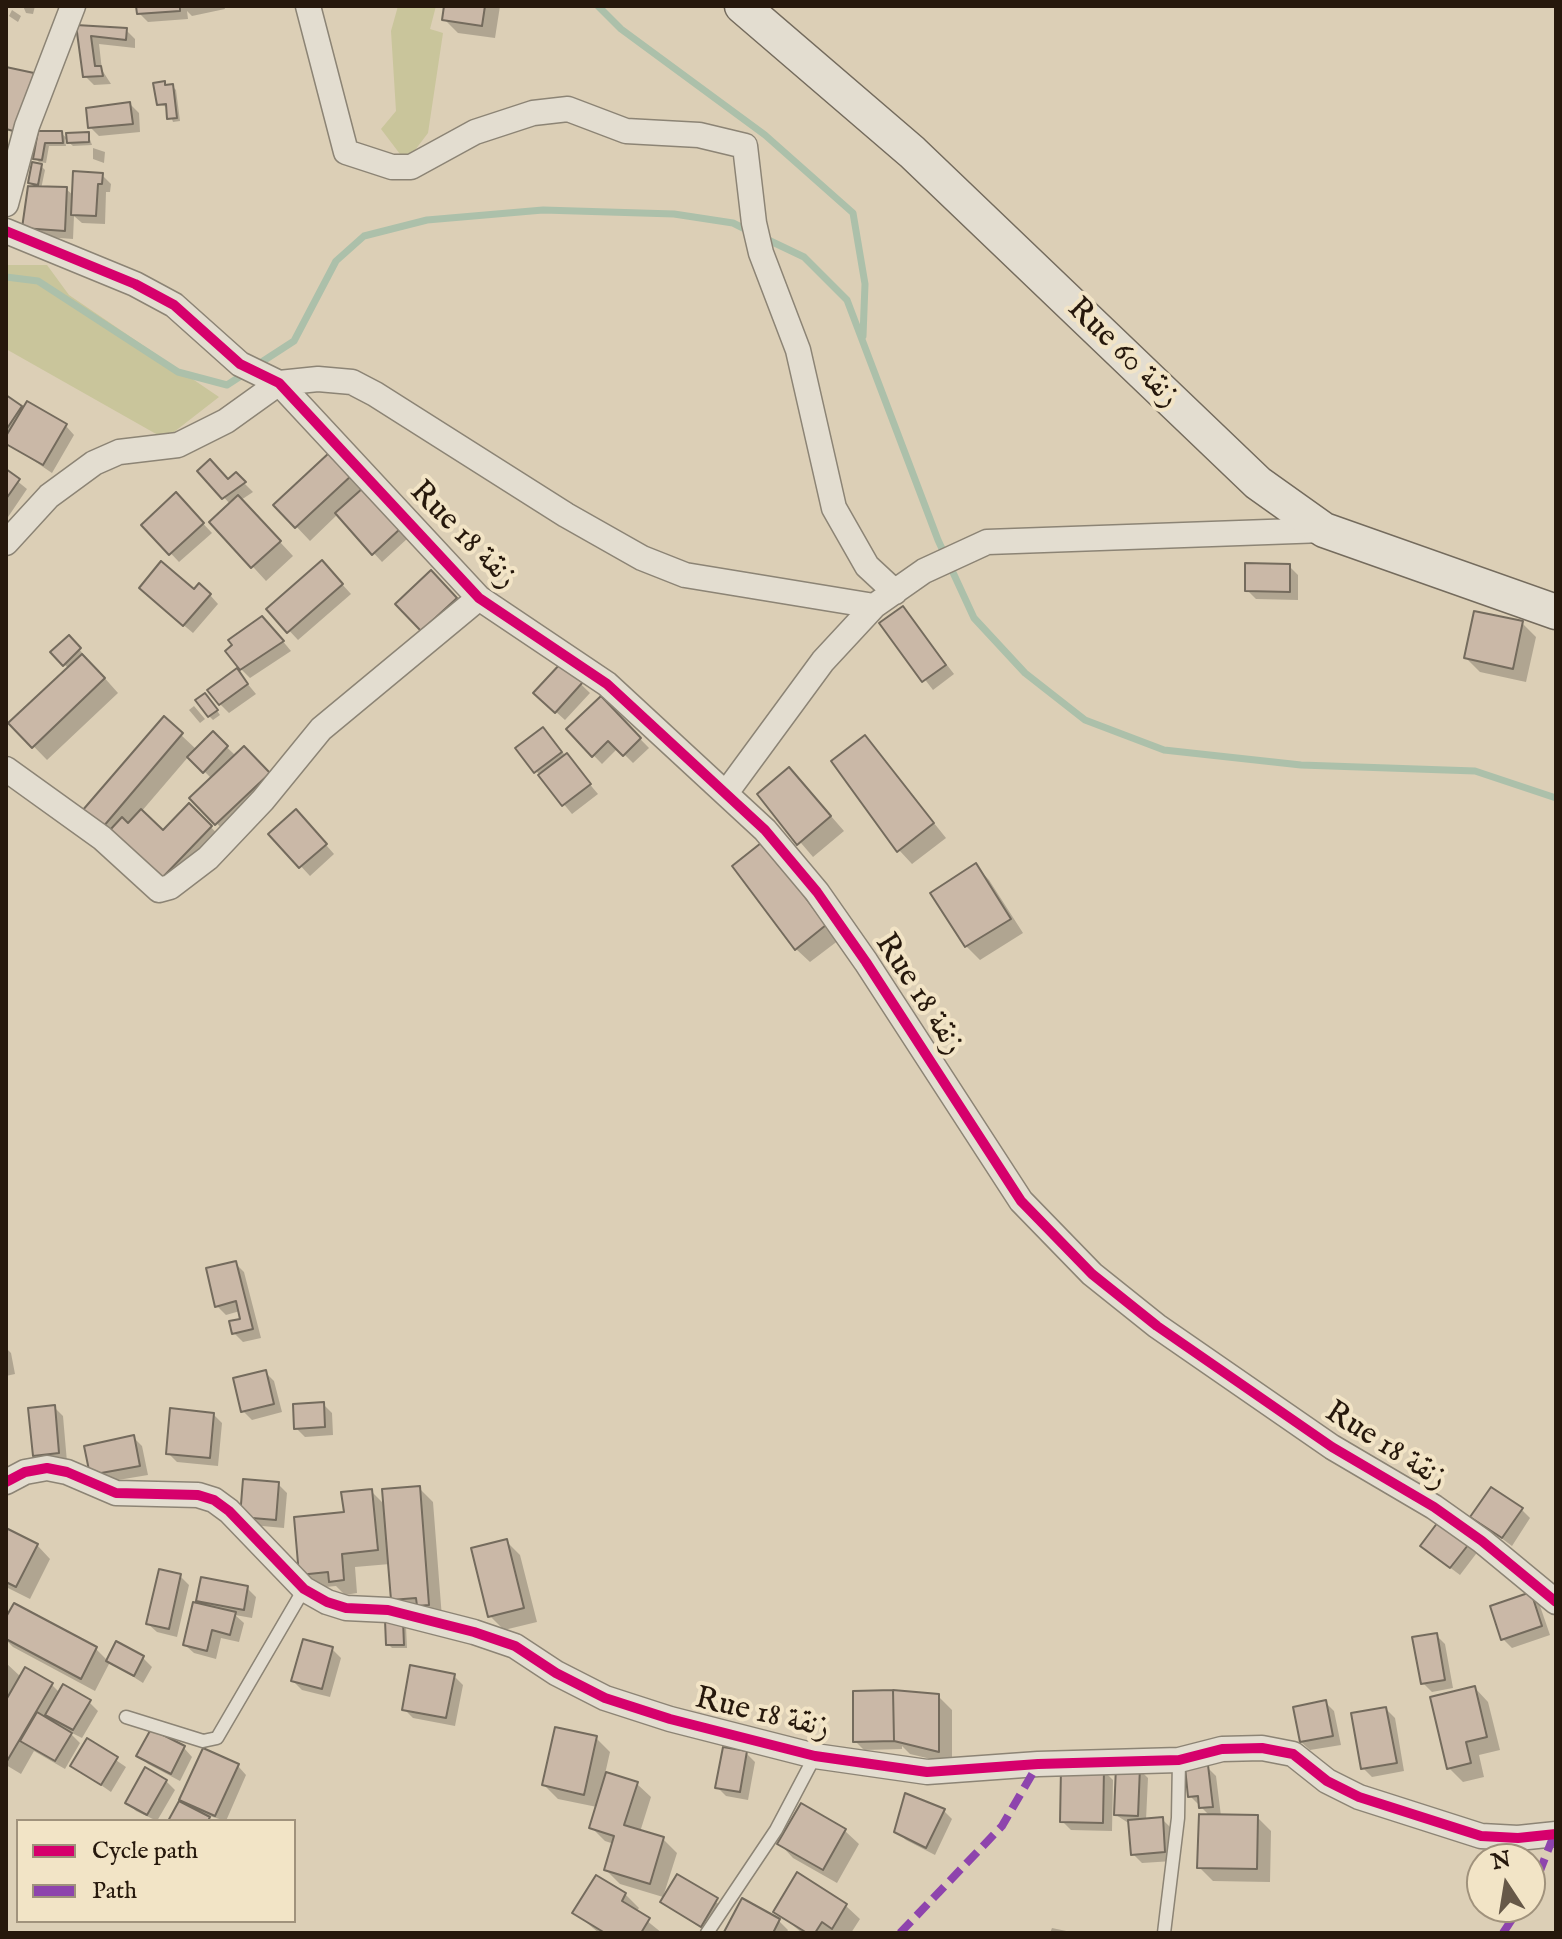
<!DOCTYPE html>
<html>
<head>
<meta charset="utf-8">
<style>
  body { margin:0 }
  #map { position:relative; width:1562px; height:1939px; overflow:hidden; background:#dccfb6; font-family:"IM FELL English",serif }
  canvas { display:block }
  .frame { position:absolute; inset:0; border:8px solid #26180c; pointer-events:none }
  .legend { position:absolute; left:16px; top:1819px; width:280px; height:104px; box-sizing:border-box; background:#f2e4c6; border:2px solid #a0927c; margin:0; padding:10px 14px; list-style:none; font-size:24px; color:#26180c }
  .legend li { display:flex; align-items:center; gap:16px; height:40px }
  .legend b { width:40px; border:2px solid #a0927c }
  .north { position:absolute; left:1466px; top:1843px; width:80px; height:80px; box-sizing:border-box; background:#f2e4c6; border:2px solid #a0927c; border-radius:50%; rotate:348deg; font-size:22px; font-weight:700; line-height:32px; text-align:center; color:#26180c }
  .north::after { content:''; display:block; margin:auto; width:28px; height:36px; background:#665848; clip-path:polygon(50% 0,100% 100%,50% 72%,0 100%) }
</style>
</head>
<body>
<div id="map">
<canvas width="1562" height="1939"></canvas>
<div class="frame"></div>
<ul class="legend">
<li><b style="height:10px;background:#d6006c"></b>Cycle path</li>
<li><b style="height:10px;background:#8e44ad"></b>Path</li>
</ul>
<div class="north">N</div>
</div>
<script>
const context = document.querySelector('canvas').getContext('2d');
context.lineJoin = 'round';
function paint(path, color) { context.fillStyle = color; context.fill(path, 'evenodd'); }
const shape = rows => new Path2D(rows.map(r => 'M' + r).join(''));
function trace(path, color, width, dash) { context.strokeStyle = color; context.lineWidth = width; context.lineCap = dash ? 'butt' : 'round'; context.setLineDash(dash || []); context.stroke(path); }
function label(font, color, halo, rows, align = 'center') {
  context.font = font + ' "IM FELL English",Amiri,serif'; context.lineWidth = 8; context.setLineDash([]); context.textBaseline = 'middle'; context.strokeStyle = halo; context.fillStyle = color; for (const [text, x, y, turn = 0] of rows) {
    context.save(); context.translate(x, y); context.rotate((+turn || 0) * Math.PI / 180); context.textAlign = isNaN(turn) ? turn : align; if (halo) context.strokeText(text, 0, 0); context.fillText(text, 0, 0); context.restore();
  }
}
paint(shape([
  [398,6,436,6,430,29,443,33,428,133,406,162,381,129,396,111,391,31],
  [6,265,47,265,69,295,219,397,165,439,6,349]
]), '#c9c59b');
paint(shape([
  [23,6,35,6,33,14,26,13],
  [138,6,224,6,225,9,192,16,187,11,188,19,148,22,139,13],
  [446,6,500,6,495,38,458,33,444,19],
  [12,10,21,16,18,22,9,16],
  [78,27,126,30,135,39,135,48,99,44,102,70,111,84,94,85,85,76],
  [172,86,176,90,180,121,173,122,168,107,159,105],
  [130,104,139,113,140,132,99,136,90,127],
  [39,133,61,133,69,140,88,134,92,145,73,146,65,139,66,146,49,146,46,163,39,162,35,158],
  [93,148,105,152,104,163,93,159],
  [41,166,45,170,41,189,66,189,74,196,102,175,111,184,110,192,106,192,105,224,82,223,74,216,73,239,33,236,24,227,36,189,30,183],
  [6,398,24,410,66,426,74,435,52,473,6,442],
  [330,455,408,538,382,562,338,514,310,541,276,505],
  [200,471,229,481,236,475,253,492,241,500,293,556,266,581,212,522,231,505],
  [6,472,27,489,6,520],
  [176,495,212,533,179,562,144,525],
  [1289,566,1298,575,1298,600,1256,599,1247,590],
  [331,572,351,594,298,640,269,609],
  [431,573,464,608,431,639,398,604],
  [210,595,218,604,193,633,150,597],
  [903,608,954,674,933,690,882,623],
  [1522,623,1536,637,1526,682,1480,672,1466,658],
  [271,627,291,651,250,678,241,669],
  [69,638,118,693,47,760,11,723,69,669,53,653],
  [561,665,590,693,565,720,545,702],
  [237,671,256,694,229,713,220,704],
  [209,699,220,715,213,720,209,716],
  [601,699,649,748,633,763,618,748,602,764,568,729],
  [194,706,205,719,200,723,189,710],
  [164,719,197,750,213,734,236,756,244,749,282,788,230,837,192,798,212,779,189,756,141,812,163,832,189,806,225,841,176,891,98,824],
  [543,729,598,794,572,814,518,749],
  [865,737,946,838,912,864,899,850],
  [803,784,844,831,813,857,760,795],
  [305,821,334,854,310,876,271,834],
  [761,845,785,864,839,940,810,962,796,949],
  [976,866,989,880,1023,933,980,960,966,946],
  [235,1263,244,1272,261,1338,243,1342,234,1333,243,1320,240,1311,226,1315,217,1306],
  [6,1348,11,1353,15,1374,6,1376],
  [265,1372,274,1381,282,1412,252,1420,243,1411],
  [323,1404,332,1413,333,1435,305,1437,296,1428],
  [54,1407,63,1416,67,1462,44,1464,35,1455],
  [213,1414,222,1423,218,1466,177,1462,168,1453],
  [133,1437,142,1446,148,1475,100,1483,91,1474],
  [245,1482,278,1484,287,1493,284,1528,251,1525],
  [419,1488,433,1502,442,1618,393,1600,390,1564,355,1567,357,1593,345,1595,336,1586,315,1588,301,1574,346,1514,371,1491,386,1506],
  [1522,1510,1530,1518,1512,1546,1473,1517],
  [1442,1520,1479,1550,1460,1575,1432,1554],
  [6,1530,37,1545,50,1559,30,1599,6,1587],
  [506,1541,520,1555,537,1622,504,1630,490,1616],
  [180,1576,189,1585,177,1637,157,1632,148,1624],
  [247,1588,256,1597,252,1618,235,1615,244,1623,239,1642,221,1638,216,1659,194,1653,185,1645,205,1607,198,1600],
  [1530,1594,1539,1603,1550,1635,1512,1648,1503,1639,1492,1608],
  [15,1605,96,1649,108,1661,143,1658,152,1667,143,1683,110,1662,95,1691,13,1647,6,1640,6,1621],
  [387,1622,406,1626,407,1648,392,1648,388,1644],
  [1436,1635,1445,1644,1453,1688,1432,1692,1423,1683],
  [332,1649,341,1658,330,1697,302,1690,293,1681],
  [6,1663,21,1677,52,1685,60,1693,89,1702,98,1711,82,1738,68,1731,80,1743,65,1769,34,1751,21,1774,6,1765,6,1704,9,1698,6,1697],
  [454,1676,463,1685,455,1726,413,1718,404,1709],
  [1475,1688,1488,1702,1500,1750,1479,1755,1484,1777,1463,1782,1449,1768],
  [938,1696,952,1710,952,1764,910,1754,902,1746,902,1749,864,1750,855,1741],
  [1325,1702,1334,1711,1341,1745,1310,1750,1301,1742],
  [1386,1709,1395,1718,1404,1771,1372,1777,1363,1768],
  [596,1738,610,1752,605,1774,637,1784,651,1797,640,1832,663,1839,677,1853,663,1897,620,1884,606,1870,614,1844,605,1841,591,1827,597,1807,558,1799,544,1785],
  [88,1741,126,1767,111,1792,72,1765],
  [184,1748,192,1757,180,1781,148,1764,139,1756],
  [746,1753,755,1762,748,1800,726,1796,718,1788],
  [238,1766,246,1775,226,1821,206,1815,211,1821,170,1821,190,1808,182,1799],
  [1207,1767,1216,1776,1221,1816,1257,1817,1271,1831,1270,1882,1213,1881,1199,1867,1210,1816,1190,1796],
  [1139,1769,1148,1778,1146,1820,1162,1819,1171,1828,1173,1861,1142,1863,1133,1854,1130,1824,1116,1815],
  [1104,1771,1113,1780,1112,1831,1071,1830,1062,1821],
  [166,1781,175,1790,157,1821,136,1811,127,1802],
  [802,1806,845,1831,859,1844,837,1883,793,1858,780,1844],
  [944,1811,952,1819,935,1855,906,1840,896,1831],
  [798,1875,846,1906,860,1919,851,1933,802,1933,776,1911],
  [678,1876,726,1909,708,1933,662,1902],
  [625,1894,639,1908,636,1912,662,1933,599,1933,575,1913],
  [743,1901,779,1921,788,1930,786,1933,728,1933],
  [1052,1928,1076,1933,1050,1933]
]), '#0003');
trace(shape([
  [598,6,621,29,765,135,853,213,865,284,863,336],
  [762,237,804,257,847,300,938,540,974,618,1025,673,1085,720,1164,750,1301,765,1475,771,1556,798],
  [6,277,38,281,178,372,227,385,247,372],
  [257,365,294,341,336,261,364,236,427,220,543,210,674,214,733,223,751,232]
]), '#acc0aa', 7);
const building = shape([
  [136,6,180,6,180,11,137,14,136,6],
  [444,6,485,6,482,26,442,20,444,6],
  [76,25,127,28,126,40,91,36,95,66,101,66,103,76,83,77,76,25],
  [6,67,34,73,17,132,6,129,6,67],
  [165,81,165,85,173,84,177,118,167,119,166,104,157,105,153,83,165,81],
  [130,102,133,124,88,128,86,108,130,102],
  [38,131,62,131,63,143,45,143,42,160,33,159,38,131],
  [89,132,89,142,67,143,66,133,89,132],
  [32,162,42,164,38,185,28,183,32,162],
  [73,171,103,173,102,184,98,184,96,216,71,215,73,171],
  [28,186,67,187,65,231,22,228,28,186],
  [6,395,22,406,6,430,6,395],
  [27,401,67,424,43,465,6,444,6,436,27,401],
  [330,452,352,475,295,528,273,505,330,452],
  [210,459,228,479,236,472,246,482,222,499,197,471,210,459],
  [6,469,20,479,6,499,6,469],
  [364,487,401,528,372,555,335,513,364,487],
  [176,492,204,523,169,555,141,525,176,492],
  [238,495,281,541,251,568,209,522,238,495],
  [322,560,343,584,287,633,266,609,322,560],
  [161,561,194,589,199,583,211,594,183,626,139,588,161,561],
  [1245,563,1290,564,1290,592,1245,591,1245,563],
  [431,570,457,598,421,631,395,604,431,570],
  [903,606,946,665,922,682,879,623,903,606],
  [1474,611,1523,621,1513,669,1464,658,1474,611],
  [262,616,284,641,240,670,225,651,232,645,228,640,262,616],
  [69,635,81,648,63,666,50,652,69,635],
  [82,654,105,678,32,748,8,723,82,654],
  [561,663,583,682,555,713,533,693,561,663],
  [237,668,248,684,219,705,207,690,237,668],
  [205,693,218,710,208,717,195,700,205,693],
  [601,696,641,738,623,756,608,741,592,757,566,729,601,696],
  [164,716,183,733,103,827,82,811,164,716],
  [543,727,562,752,534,773,515,748,543,727],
  [213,731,228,746,203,773,187,757,213,731],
  [865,735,934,823,897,852,831,761,865,735],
  [244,746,270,773,215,825,189,798,244,746],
  [567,753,591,784,562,806,538,775,567,753],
  [789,767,831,816,797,845,757,794,789,767],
  [189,803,212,826,161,879,110,830,122,817,128,823,141,809,163,830,189,803],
  [296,809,327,844,299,868,268,834,296,809],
  [761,843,780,867,785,862,807,889,802,893,826,925,795,950,732,866,761,843],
  [976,863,1011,919,965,947,930,893,976,863],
  [236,1261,253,1329,232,1334,229,1321,240,1319,236,1301,215,1307,206,1268,236,1261],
  [266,1370,274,1404,241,1412,233,1378,266,1370],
  [324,1402,325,1427,294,1429,293,1404,324,1402],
  [55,1405,59,1453,33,1456,28,1408,55,1405],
  [170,1408,214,1413,210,1458,166,1454,170,1408],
  [134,1435,140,1466,90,1475,84,1446,134,1435],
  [243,1479,279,1482,276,1520,240,1517,243,1479],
  [420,1486,429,1605,417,1606,416,1598,391,1600,382,1489,420,1486],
  [1491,1487,1523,1508,1502,1538,1470,1517,1491,1487],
  [372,1489,378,1550,342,1554,344,1580,329,1582,328,1572,299,1575,294,1517,344,1512,341,1492,372,1489],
  [1441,1518,1472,1540,1450,1568,1420,1546,1441,1518],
  [6,1528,38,1544,16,1587,6,1582,6,1528],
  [507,1539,524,1608,488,1617,471,1548,507,1539],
  [159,1569,181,1574,169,1629,146,1624,159,1569],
  [201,1577,248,1586,244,1610,196,1601,201,1577],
  [1531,1592,1542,1626,1501,1640,1490,1606,1531,1592],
  [193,1602,236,1612,230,1635,212,1630,207,1651,183,1645,193,1602],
  [14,1603,97,1647,81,1679,6,1639,6,1617,14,1603],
  [385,1620,403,1620,404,1645,386,1645,385,1620],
  [1437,1633,1445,1680,1421,1684,1412,1637,1437,1633],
  [303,1639,333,1647,322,1689,291,1681,303,1639],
  [116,1641,144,1656,134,1676,106,1661,116,1641],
  [410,1665,455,1674,446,1718,402,1710,410,1665],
  [25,1667,53,1683,7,1761,6,1700,25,1667],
  [63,1684,91,1700,73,1730,45,1715,63,1684],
  [1475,1686,1487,1737,1466,1742,1471,1763,1447,1769,1430,1697,1475,1686],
  [893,1690,894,1741,853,1742,853,1691,893,1690],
  [893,1690,939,1694,939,1752,894,1741,893,1690],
  [1326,1700,1333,1736,1300,1742,1293,1707,1326,1700],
  [1386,1707,1397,1763,1361,1769,1351,1713,1386,1707],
  [37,1712,72,1733,55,1761,20,1741,37,1712],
  [555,1727,597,1736,584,1795,542,1785,555,1727],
  [151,1729,185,1746,171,1774,136,1756,151,1729],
  [87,1738,118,1757,101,1785,70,1766,87,1738],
  [723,1747,747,1751,740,1792,715,1788,723,1747],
  [203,1748,239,1764,215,1816,179,1800,203,1748],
  [1208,1765,1213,1807,1199,1808,1198,1796,1188,1797,1185,1767,1208,1765],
  [1116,1766,1140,1767,1138,1816,1114,1815,1116,1766],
  [145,1767,167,1780,147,1815,125,1803,145,1767],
  [1061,1768,1104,1769,1103,1823,1060,1822,1061,1768],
  [606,1772,638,1782,624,1825,664,1837,650,1884,604,1870,614,1836,589,1828,606,1772],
  [905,1793,945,1809,926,1848,894,1832,905,1793],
  [179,1801,210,1817,208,1821,168,1821,179,1801],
  [801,1803,846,1829,823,1870,777,1844,801,1803],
  [1199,1814,1258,1815,1257,1869,1197,1868,1199,1814],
  [1163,1817,1165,1852,1131,1855,1128,1820,1163,1817],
  [797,1872,847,1904,832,1929,822,1922,815,1933,807,1933,773,1912,797,1872],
  [677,1874,718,1898,701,1927,660,1902,677,1874],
  [596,1875,626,1893,622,1901,650,1918,641,1933,605,1933,572,1913,596,1875],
  [742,1898,780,1919,773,1933,724,1932,742,1898]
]);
paint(building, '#cab8a7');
trace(building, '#746b5d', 2);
const lane = shape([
  [126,1717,203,1741,217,1738,304,1589],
  [707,1933,776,1830,815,1756],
  [1164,1933,1178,1818,1179,1760]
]);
const street = shape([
  [308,6,346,152,392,167,411,167,475,132,533,113,568,109,626,131,699,135,745,146,754,223,761,253,798,350,834,508,867,566,895,592],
  [6,204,27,126,73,6],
  [6,231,135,284,174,305,240,364,279,383,479,598,607,684,765,830,817,892,866,962,1021,1201,1092,1274,1157,1326,1332,1447,1434,1507,1482,1541,1556,1602],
  [6,543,49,496,94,463,119,452,178,445,226,421,279,383,318,379,352,382,375,394,566,515,642,558,685,575,874,606],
  [6,769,102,838,159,890,170,887,208,858,263,800,321,729,479,598],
  [726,793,823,661,874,606,924,571,987,542,1324,530],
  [6,1482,25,1472,47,1468,67,1472,116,1493,198,1495,214,1500,229,1511,304,1589,327,1602,346,1608,388,1610,474,1632,515,1646,556,1673,605,1698,670,1719,815,1756,927,1772,1038,1764,1179,1760,1222,1749,1262,1748,1293,1754,1327,1781,1359,1797,1481,1836,1518,1838,1556,1834]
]);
const secondary = shape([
  [742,6,912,152,1258,483,1324,530,1556,612]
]);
trace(lane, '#8c8475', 15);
trace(street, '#8c8475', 27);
trace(secondary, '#746b5d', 37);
trace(lane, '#e3ddd0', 12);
trace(street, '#e3ddd0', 24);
trace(secondary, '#e3ddd0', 34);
trace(shape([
  [1530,1896,1554,1835],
  [900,1933,1002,1826,1038,1764],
  [1503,1933,1520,1907]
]), '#8e44ad', 8, [16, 8]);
trace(shape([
  [6,231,135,284,174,305,240,364,279,383,479,598,607,684,765,830,817,892,866,962,1021,1201,1092,1274,1157,1326,1332,1447,1434,1507,1482,1541,1556,1602],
  [6,1482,25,1472,47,1468,67,1472,116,1493,198,1495,214,1500,229,1511,304,1589,327,1602,346,1608,388,1610,474,1632,515,1646,556,1673,605,1698,670,1719,815,1756,927,1772,1038,1764,1179,1760,1222,1749,1262,1748,1293,1754,1327,1781,1359,1797,1481,1836,1518,1838,1556,1834]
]), '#d6006c', 10);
label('32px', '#26180c', '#f2e4c6', [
  ["Rue 60 زنقة",1122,354,44],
  ["Rue 18 زنقة",462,536,45],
  ["Rue 18 زنقة",918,995,57],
  ["Rue 18 زنقة",1385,1447,32],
  ["Rue 18 زنقة",762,1715,13]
]);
</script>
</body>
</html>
